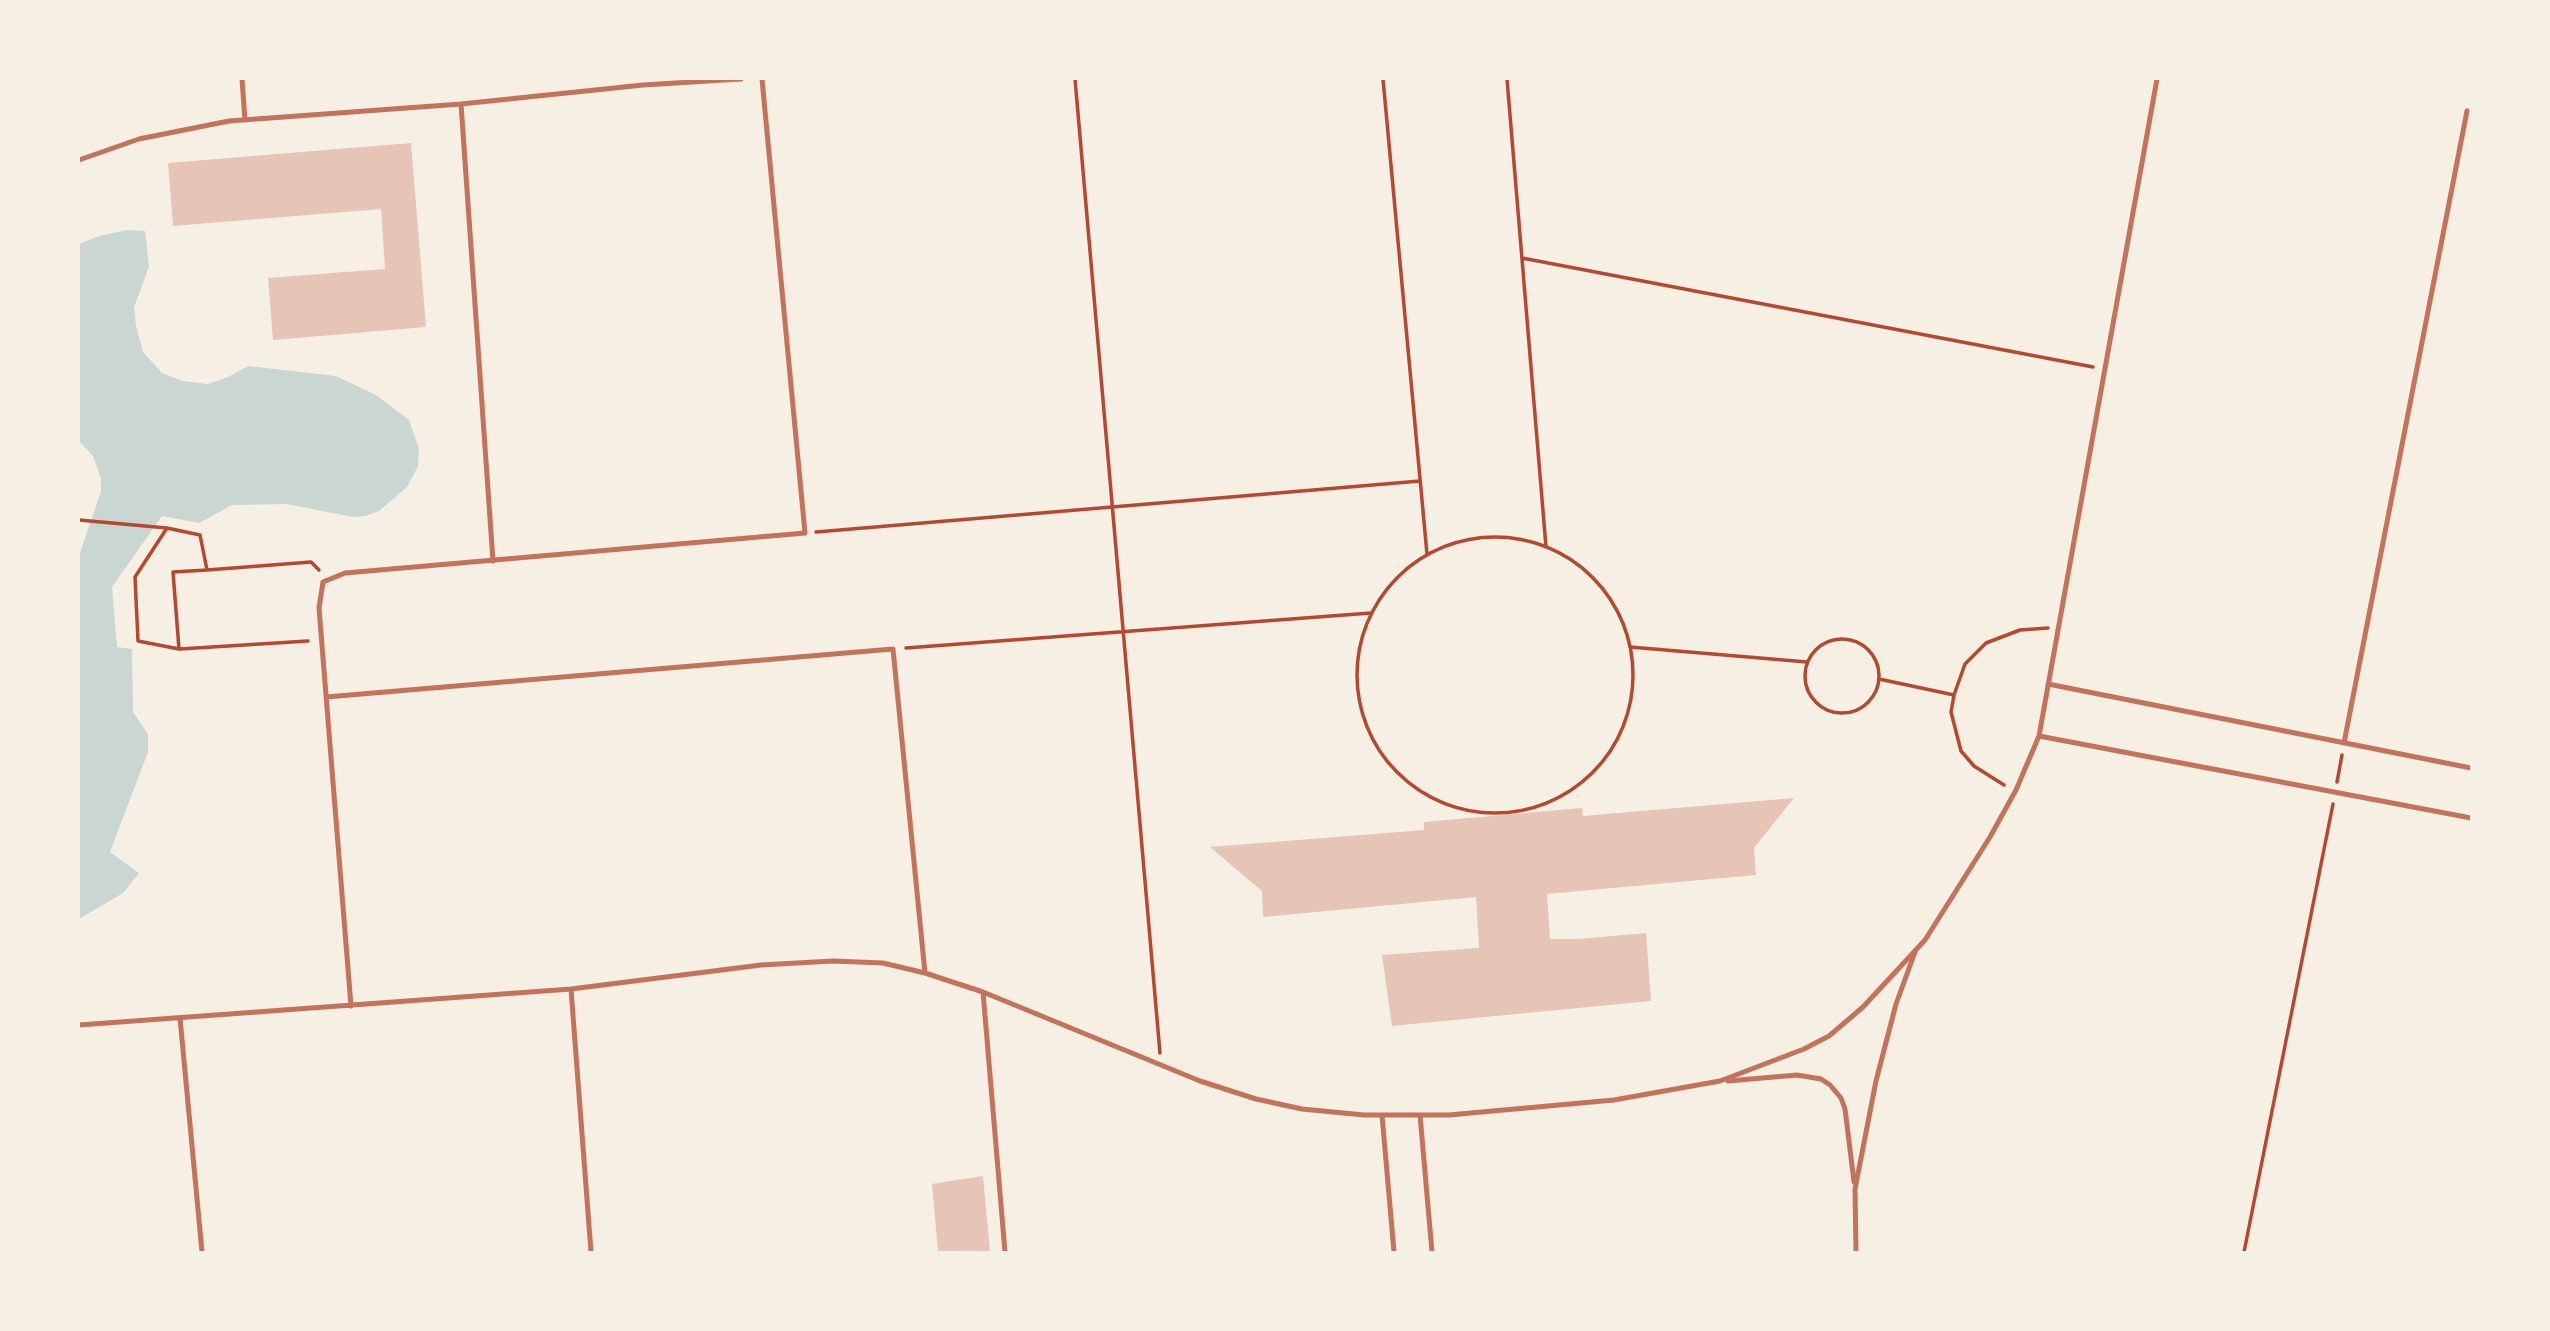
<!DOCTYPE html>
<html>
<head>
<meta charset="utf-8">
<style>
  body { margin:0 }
  #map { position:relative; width:2550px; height:1331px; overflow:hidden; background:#f6efe4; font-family:"IBM Plex Serif",serif }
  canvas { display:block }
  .frame { position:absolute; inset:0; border:80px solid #f6efe4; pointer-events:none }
</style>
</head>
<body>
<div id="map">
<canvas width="2550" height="1331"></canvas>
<div class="frame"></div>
</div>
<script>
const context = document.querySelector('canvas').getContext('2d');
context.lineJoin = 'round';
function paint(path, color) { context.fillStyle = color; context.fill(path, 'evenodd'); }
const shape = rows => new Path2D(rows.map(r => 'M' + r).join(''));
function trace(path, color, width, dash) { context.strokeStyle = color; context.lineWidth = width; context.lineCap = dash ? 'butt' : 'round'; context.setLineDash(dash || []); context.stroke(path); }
paint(shape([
  [128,230,145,231,149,267,134,307,136,326,143,352,162,373,183,381,208,384,228,377,248,366,336,376,376,395,409,420,419,449,418,466,407,487,379,511,365,516,353,517,287,504,232,505,199,523,162,516,112,587,117,647,132,649,133,712,148,734,148,752,110,852,139,873,123,893,79,919,79,556,101,491,101,479,93,456,79,441,79,244,99,236]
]), '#c9d6d2');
paint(shape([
  [411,143,426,327,273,340,268,278,385,269,381,209,173,226,168,163],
  [1794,798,1754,848,1756,875,1547,894,1550,939,1579,939,1646,933,1651,1001,1392,1026,1382,955,1479,948,1476,897,1263,917,1262,891,1210,847,1424,830,1424,822,1582,808,1583,816],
  [983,1176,990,1252,938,1252,932,1184]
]), '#e6c5b7');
trace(shape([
  [1075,79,1160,1053],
  [1383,79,1427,554],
  [1507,79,1546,547],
  [1522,258,2093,367],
  [79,520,167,528],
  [816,532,1420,481],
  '1357 675a138 138 0 1 1 276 0a138 138 0 1 1-276 0Z',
  [207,570,200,535,167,528,135,577,138,641,179,649,173,572,207,570,311,562,319,570],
  '1805 676a37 37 0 1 1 74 0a37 37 0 1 1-74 0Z',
  [1630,647,1807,662],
  [906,648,1371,613],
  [180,649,308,641],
  [1879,679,1954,695],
  [2337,782,2342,755],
  [2004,785,1974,766,1961,751,1951,712,1954,695,1965,664,1986,643,2020,630,2048,628],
  [2244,1252,2333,804]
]), '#b5482f', 3.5);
trace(shape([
  [242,79,245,120],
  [461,104,493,561],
  [79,160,139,139,229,121,461,104,643,85,741,79],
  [2048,684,2471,768],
  [326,697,893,649,925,973],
  [2039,736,2471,818],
  [2344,743,2467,111],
  [571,989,591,1252],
  [983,992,1005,1252],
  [351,1006,319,608,323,582,345,573,805,533,762,79],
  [180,1018,202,1252],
  [79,1025,571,989,761,965,833,961,883,963,925,973,983,992,1200,1081,1256,1099,1302,1109,1364,1115,1449,1115,1614,1100,1720,1081,1804,1049,1829,1036,1863,1007,1925,940,1990,837,2016,790,2039,736,2157,79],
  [1728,1081,1797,1075,1821,1079,1830,1085,1841,1098,1845,1109,1854,1182],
  [1382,1115,1394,1252],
  [1420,1115,1432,1252],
  [1856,1252,1855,1189,1876,1081,1896,1004,1915,952]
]), '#c5725c', 5);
</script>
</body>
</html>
